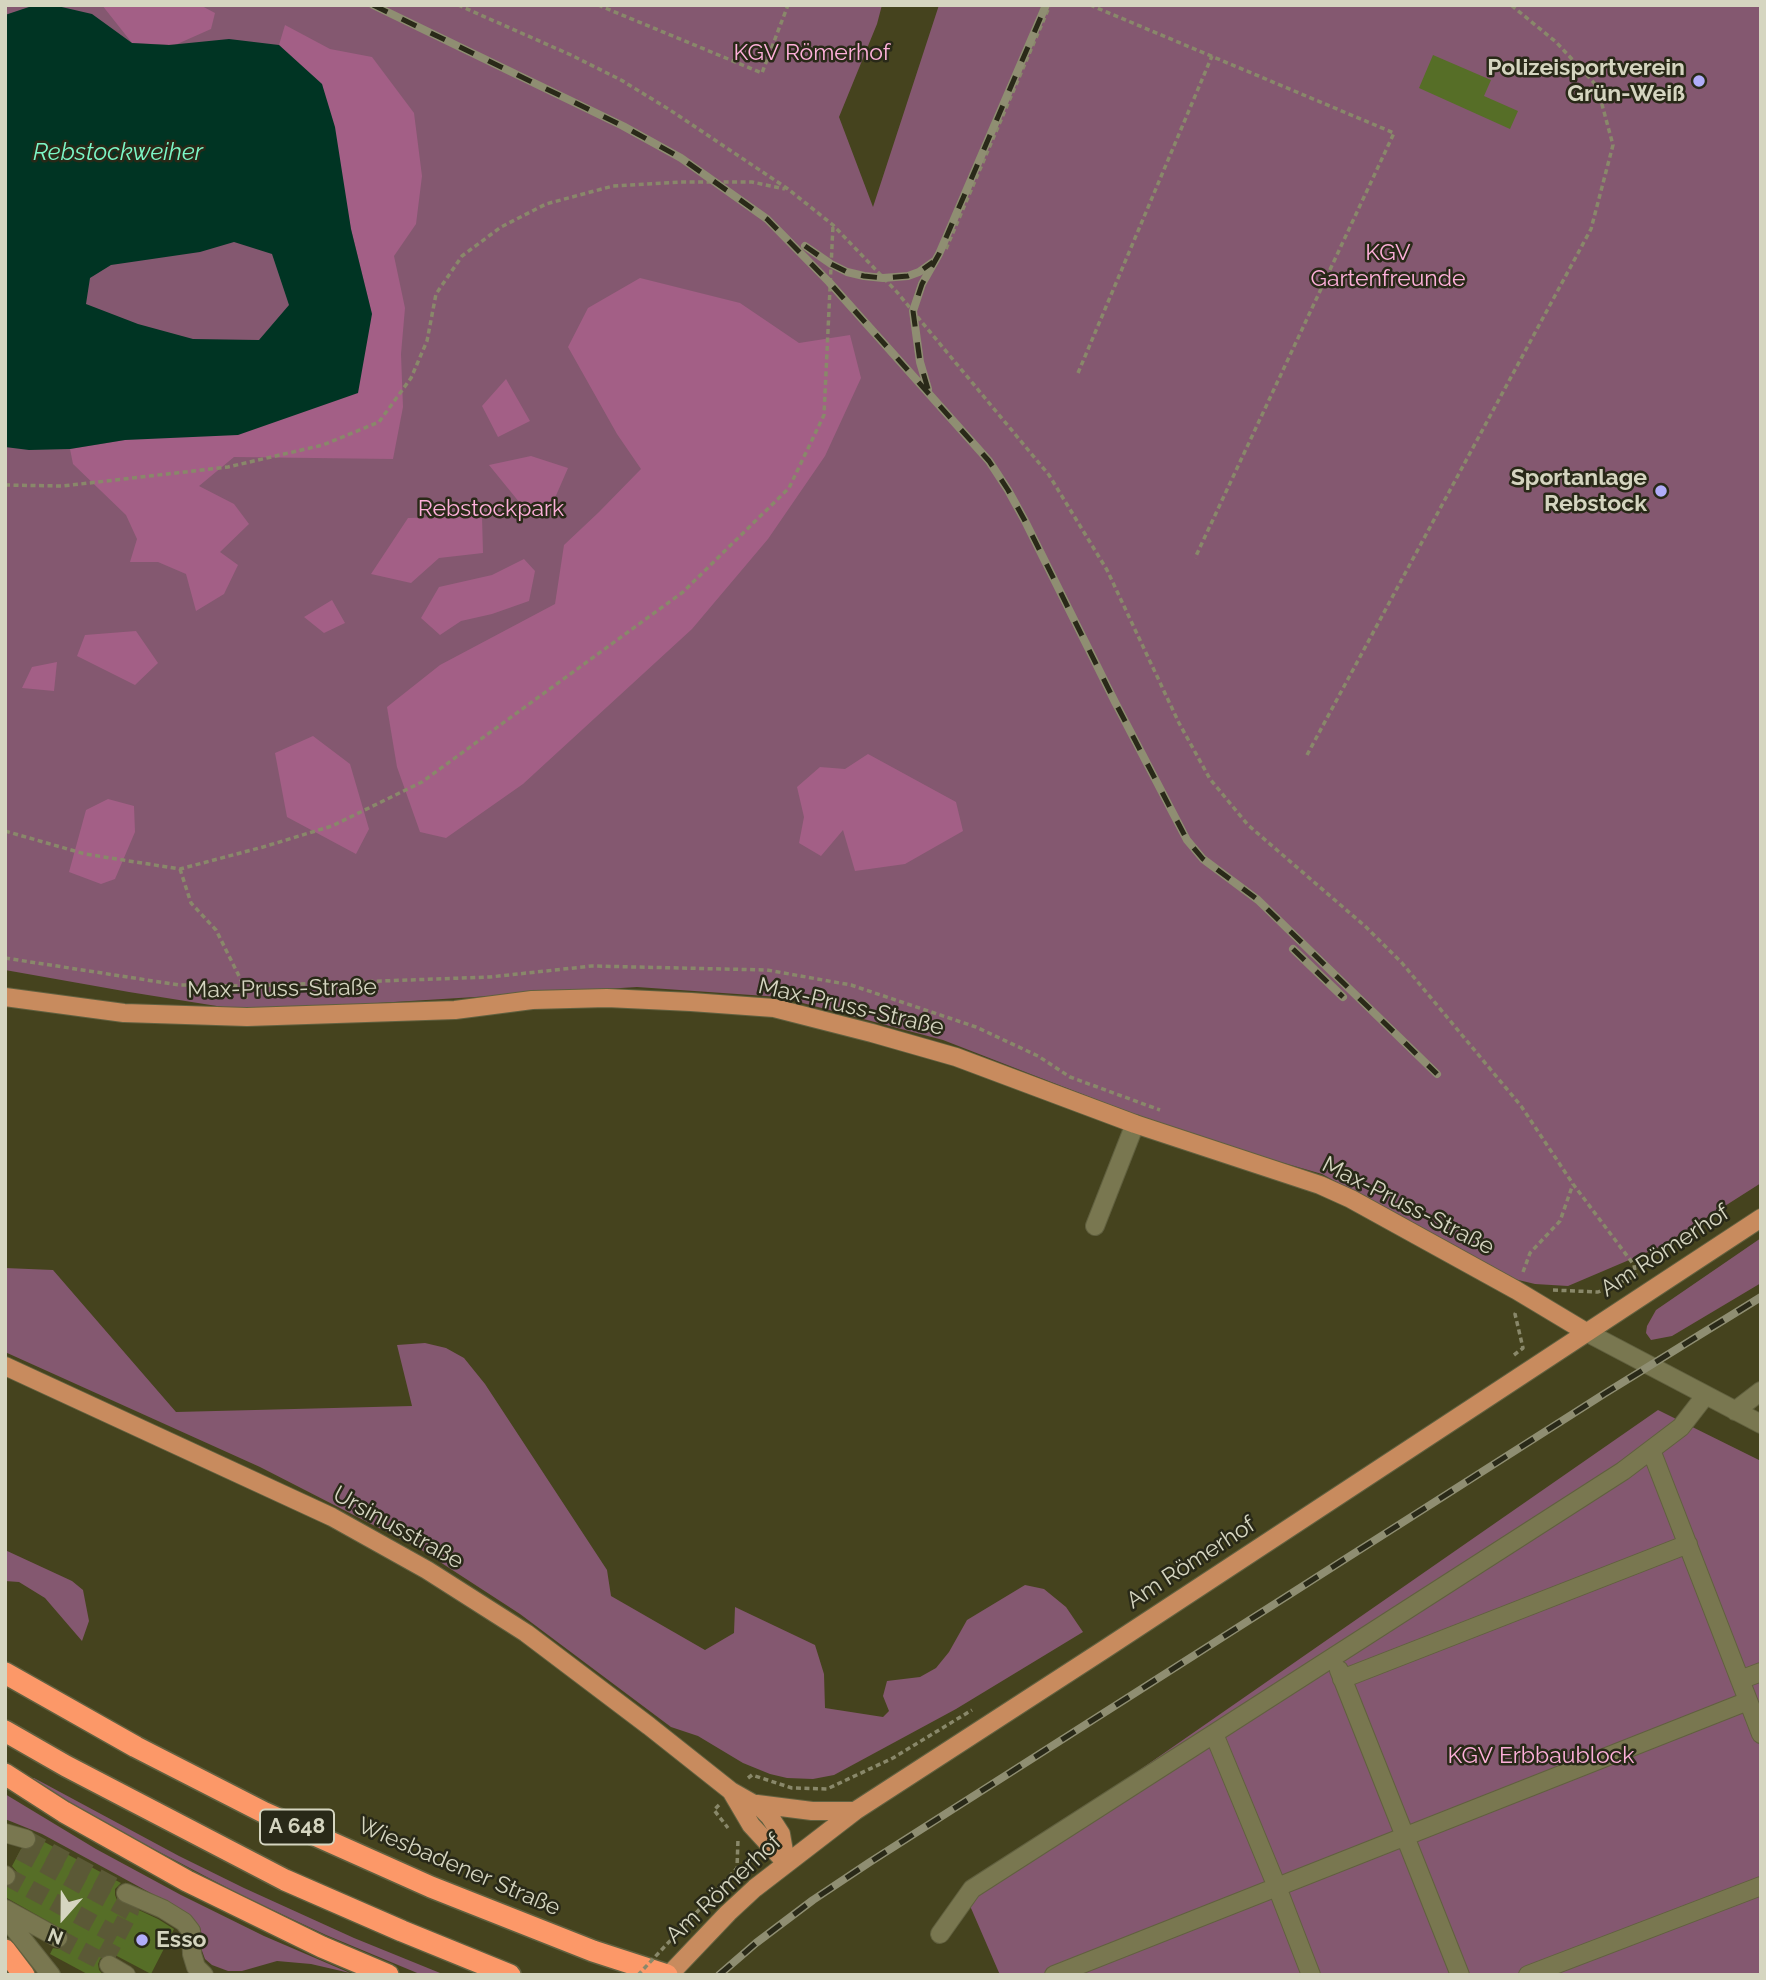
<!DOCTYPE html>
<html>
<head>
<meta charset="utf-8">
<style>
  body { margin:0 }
  #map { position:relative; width:1766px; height:1980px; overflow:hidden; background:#45431e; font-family:Raleway,sans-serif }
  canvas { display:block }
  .frame { position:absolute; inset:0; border:7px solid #d5d5c0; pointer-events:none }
  .north { position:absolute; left:28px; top:1882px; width:70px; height:70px; -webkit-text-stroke:5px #292918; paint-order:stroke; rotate:201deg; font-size:19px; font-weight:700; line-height:28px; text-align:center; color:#d5d5c0 }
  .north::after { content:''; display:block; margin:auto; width:24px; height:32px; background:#d5d5c0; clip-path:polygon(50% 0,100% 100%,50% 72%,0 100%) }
</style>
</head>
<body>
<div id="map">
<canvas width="1766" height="1980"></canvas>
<div class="frame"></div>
<div class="north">N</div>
</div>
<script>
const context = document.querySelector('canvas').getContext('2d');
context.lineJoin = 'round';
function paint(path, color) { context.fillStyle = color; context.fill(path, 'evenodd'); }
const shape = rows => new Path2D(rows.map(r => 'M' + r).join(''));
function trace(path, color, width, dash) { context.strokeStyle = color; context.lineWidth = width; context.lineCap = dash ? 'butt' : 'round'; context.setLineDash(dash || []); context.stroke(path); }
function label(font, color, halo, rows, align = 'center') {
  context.font = font + ' Raleway,sans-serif'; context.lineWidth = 5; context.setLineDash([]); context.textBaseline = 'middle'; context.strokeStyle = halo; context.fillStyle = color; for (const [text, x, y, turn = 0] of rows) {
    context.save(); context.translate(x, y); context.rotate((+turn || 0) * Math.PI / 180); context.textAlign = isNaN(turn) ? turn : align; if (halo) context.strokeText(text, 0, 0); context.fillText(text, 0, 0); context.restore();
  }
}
paint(shape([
  [5,5,882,5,877,24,839,117,873,207,939,5,1761,5,1761,1183,1662,1246,1568,1286,1535,1284,1510,1278,1322,1174,1190,1136,943,1040,780,997,637,987,248,1011,129,992,5,970],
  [1761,1238,1761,1283,1672,1336,1651,1340,1646,1333,1647,1326,1656,1310],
  [5,1268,53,1270,176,1412,412,1406,397,1345,425,1343,446,1348,464,1358,485,1384,607,1570,611,1596,705,1650,734,1633,735,1607,815,1645,824,1674,825,1708,883,1717,889,1711,883,1696,887,1681,920,1677,936,1668,949,1652,967,1620,1025,1585,1044,1589,1066,1607,1083,1632,956,1709,834,1775,813,1779,787,1778,770,1774,743,1763,698,1736,671,1727,520,1614,420,1549,260,1467,5,1352],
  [1658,1410,1761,1461,1761,1975,1000,1975,964,1892],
  [5,1550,72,1581,83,1590,89,1621,82,1641,45,1598,19,1582,5,1581],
  [31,1778,34,1778,179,1856,244,1888,354,1938,445,1975,422,1975,326,1935,241,1895,112,1827,65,1800],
  [5,1794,96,1849,181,1895,264,1936,350,1973,311,1964,277,1961,242,1971,228,1971,212,1965,205,1959,201,1948,202,1936,200,1927,188,1916,169,1903,42,1834,5,1819]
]), '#845870');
paint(shape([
  [102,5,200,5,215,13,211,29,175,45,132,43],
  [285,25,330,49,372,57,414,113,422,176,416,224,394,256,405,308,401,354,403,407,393,459,234,457,199,486,234,504,249,524,220,552,238,565,224,594,196,611,186,574,158,562,130,562,137,539,126,515,73,464,70,449,125,440,372,314,351,229,322,84,279,45],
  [640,278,740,303,799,343,850,335,861,378,825,456,768,539,692,629,523,784,446,838,420,832,397,767,387,707,440,665,555,604,564,545,599,512,641,469,617,434,568,347,588,308],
  [506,379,530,421,498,437,482,406],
  [531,456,568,468,551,507,524,508,489,465],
  [482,516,483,553,439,558,411,583,371,574,408,518],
  [524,559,535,571,529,601,492,614,461,621,440,635,421,618,439,587,492,575],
  [332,600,345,623,324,633,304,617],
  [136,631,158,663,135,685,77,656,85,635],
  [57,662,54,691,22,688,32,667],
  [313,736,350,764,369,829,356,854,287,817,275,753],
  [868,754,956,802,963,831,905,864,855,871,843,830,821,856,799,843,804,817,797,787,820,767,845,769],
  [108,799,134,806,135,832,115,879,101,884,69,872,86,810]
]), '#a35f86');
paint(shape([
  [35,5,53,5,92,14,132,43,169,45,229,39,279,45,322,84,335,127,351,229,372,314,358,393,238,435,125,440,70,449,29,450,5,447,5,15],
  [234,242,272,254,289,305,259,340,193,339,138,324,86,304,90,278,111,265,200,252]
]), '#003423');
paint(shape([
  [1433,55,1491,80,1484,96,1518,111,1510,129,1419,88],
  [37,1838,121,1883,115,1889,115,1895,117,1900,158,1919,174,1929,151,1974,115,1955,108,1954,100,1959,98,1964,99,1970,103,1975,89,1975,50,1954,53,1948,59,1949,68,1944,69,1938,67,1932,5,1897,5,1887,13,1884,17,1880,17,1872,12,1866,20,1851,21,1849,28,1850,33,1848]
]), '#566e27');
trace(shape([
  [26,1839,126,1893],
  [20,1851,130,1911,117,1936],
  [6,1876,117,1936,103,1962,109,1965],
  [58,1938,103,1962]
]), '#5b5936', 18, [18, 9]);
const minor = shape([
  [1095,1226,1135,1124],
  [1586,1332,1761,1424],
  [1735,1411,1761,1391],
  [1651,1450,1761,1734],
  [1339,1670,1460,1975],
  [1342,1679,1688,1544],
  [1740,1680,1761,1672],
  [1214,1734,1277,1887,1311,1975],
  [5,1833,26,1839],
  [5,1875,6,1876],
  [126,1893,163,1909,184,1922,191,1931,192,1954,196,1967,204,1975],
  [5,1909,58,1938],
  [5,1917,51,1975],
  [940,1934,972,1889,1623,1471,1681,1427,1705,1396],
  [109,1965,126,1975],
  [1054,1975,1748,1701],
  [1528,1975,1761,1886]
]);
const major = shape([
  [5,997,124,1013,247,1017,455,1010,532,1000,607,998,691,1002,774,1008,872,1033,956,1057,1135,1124,1320,1185,1351,1199,1516,1290,1586,1332],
  [5,1366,332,1517,427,1570,526,1633,649,1726,731,1791,761,1808,770,1817,781,1834,786,1863],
  [731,1791,751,1825,786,1863],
  [757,1804,812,1811,855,1811],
  [669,1975,728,1913,755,1888,855,1811,1105,1649,1761,1218]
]);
const highway = shape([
  [5,1673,136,1747,263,1812,431,1887,593,1951,667,1975],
  [5,1731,66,1766,285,1880,402,1931,510,1975],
  [5,1774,64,1812,187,1881,322,1947,388,1975],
  [5,1950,24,1975]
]);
trace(minor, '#61603f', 20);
trace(major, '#61603f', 20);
trace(highway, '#61603f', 24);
trace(shape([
  [458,5,571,55,621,80,670,110,788,189,833,225,896,291,1049,475,1107,570,1179,723,1210,779,1248,825,1366,927,1402,963,1521,1106,1573,1184,1634,1265,1636,1276],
  [598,5,762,73,788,5],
  [1090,5,1394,133,1195,558],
  [946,249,1050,5],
  [1078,373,1212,56],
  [5,485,63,486,228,467,323,445,379,422,411,378,427,341,436,294,462,256,501,227,546,204,613,186,681,182,752,182,785,189],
  [1307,755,1591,229,1613,145,1597,86,1556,42,1511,5],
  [5,831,85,854,180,869,263,847,332,826,422,782,683,592,789,488,824,415,833,225],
  [180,869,191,903,216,930,244,986,246,999],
  [5,958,179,985,244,986,490,977,592,966,767,970,851,985,976,1027,1038,1056,1070,1077,1160,1110],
  [1523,1272,1530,1253,1560,1221,1573,1184],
  [1553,1290,1598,1292,1633,1277],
  [1514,1355,1523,1348,1515,1314,1516,1312],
  [748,1778,752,1775,792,1788,827,1789,893,1758,972,1710],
  [719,1805,714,1810,728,1828],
  [712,1896,737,1868,738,1839]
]), '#89886a', 3.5, [5, 3.5]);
trace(minor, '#797750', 18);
trace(major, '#c88b5e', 18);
trace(highway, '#fc9868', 21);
const rail = shape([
  [373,5,623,126,681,158,767,219,829,282,989,461,1008,490,1025,521,1115,702,1187,840,1203,859,1258,900,1437,1074],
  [805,246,831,264,847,272,864,276,883,278,908,276,919,272,933,262],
  [928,389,920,362,913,311,922,284,939,254,1046,5],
  [1293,949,1343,997],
  [719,1975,756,1943,813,1900,870,1862,1604,1394,1761,1297]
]);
trace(rail, '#8f8e72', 8);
trace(rail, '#292918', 5, [16]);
trace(shape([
  [638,1975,712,1896]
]), '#89886a', 3.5, [5, 3.5]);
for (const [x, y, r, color] of [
  [1699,81,7,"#b1adfa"],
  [1661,491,7,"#b1adfa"],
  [142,1940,7,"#b1adfa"]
]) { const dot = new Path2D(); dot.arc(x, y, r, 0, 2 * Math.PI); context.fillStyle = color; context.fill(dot); trace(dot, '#292918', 2.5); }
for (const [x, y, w] of [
  [297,1827,74]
]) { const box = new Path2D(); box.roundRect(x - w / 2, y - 17.5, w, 35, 5); context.fillStyle = '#292918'; context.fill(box); trace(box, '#d5d5c0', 2); }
label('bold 21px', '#d5d5c0', null, [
  ["A 648",297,1827]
]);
label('23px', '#feb0da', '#292918', [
  ["KGV Römerhof",812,53],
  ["KGV",1388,253],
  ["Gartenfreunde",1388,279],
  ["Rebstockpark",491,509],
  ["KGV Erbbaublock",1541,1756]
]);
label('bold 23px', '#d5d5c0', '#292918', [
  ["Polizeisportverein",1685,68],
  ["Grün-Weiß",1685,94],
  ["Sportanlage",1647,478],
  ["Rebstock",1647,504],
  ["Esso",156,1940,"left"]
], 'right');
label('23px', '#d5d5c0', '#292918', [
  ["Max-Pruss-Straße",282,989,-1],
  ["Max-Pruss-Straße",851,1007,13],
  ["Max-Pruss-Straße",1408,1206,27],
  ["Am Römerhof",1665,1251,-33],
  ["Ursinusstraße",398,1528,29],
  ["Am Römerhof",1191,1563,-33],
  ["Wiesbadener Straße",459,1867,23],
  ["Am Römerhof",724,1889,-43]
]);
label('italic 24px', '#7cf7c7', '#292918', [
  ["Rebstockweiher",118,153]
]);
</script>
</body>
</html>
